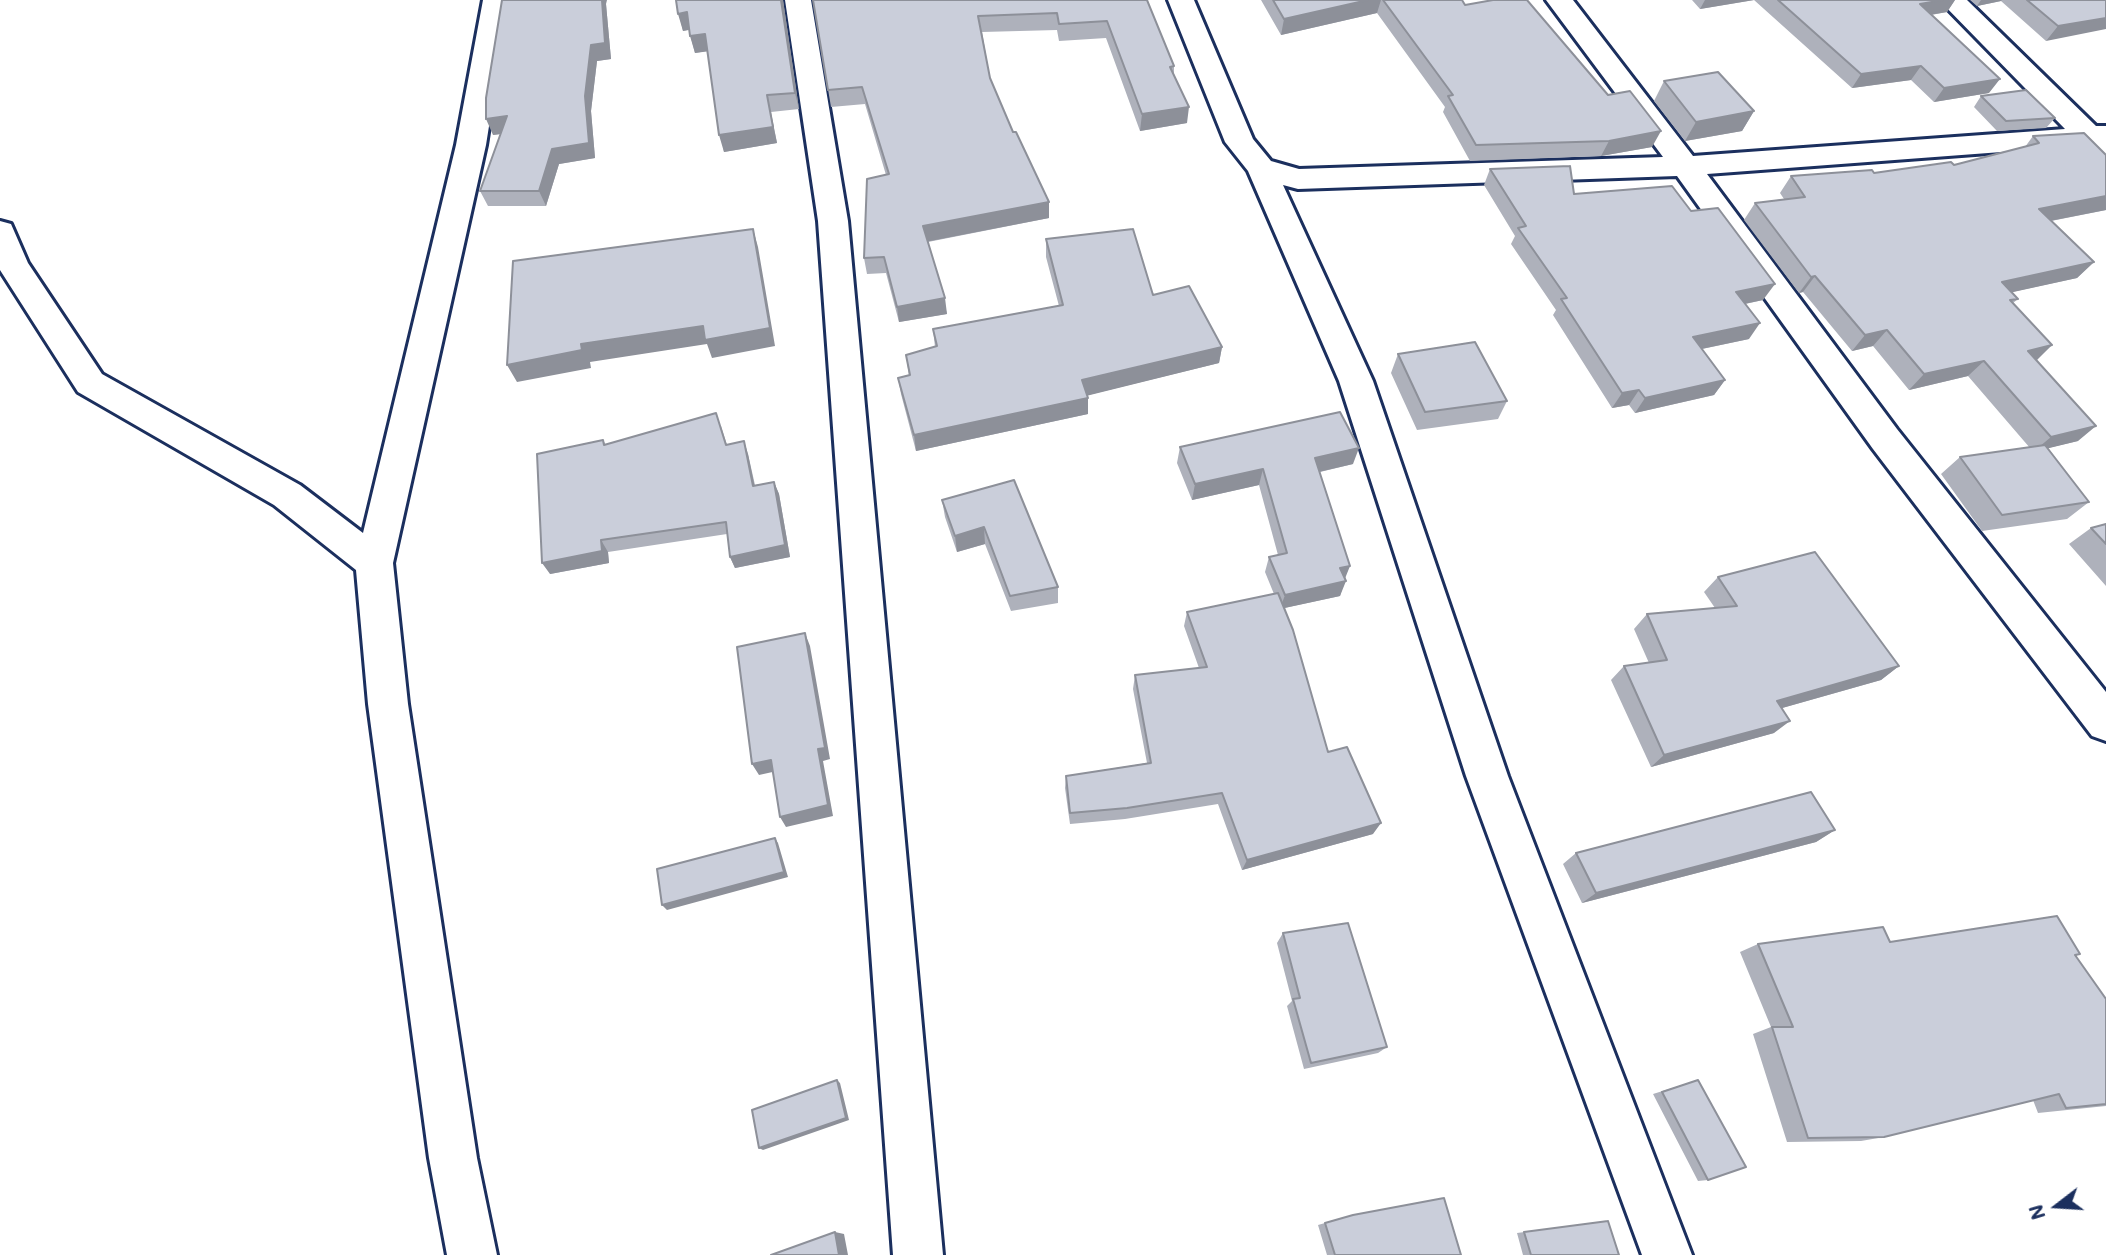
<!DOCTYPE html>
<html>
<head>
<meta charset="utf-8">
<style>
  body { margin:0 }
  #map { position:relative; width:2106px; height:1255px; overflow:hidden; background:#fff; font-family:Mali,sans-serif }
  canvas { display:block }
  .north { position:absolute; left:2022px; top:1171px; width:70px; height:70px; -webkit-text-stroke:5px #fff; paint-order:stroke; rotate:253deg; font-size:19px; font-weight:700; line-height:28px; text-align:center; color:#1b2f5e }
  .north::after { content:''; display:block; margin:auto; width:24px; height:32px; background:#1b2f5e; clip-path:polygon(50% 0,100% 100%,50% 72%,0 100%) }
</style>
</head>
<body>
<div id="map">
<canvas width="2106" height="1255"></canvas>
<div class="north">N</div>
</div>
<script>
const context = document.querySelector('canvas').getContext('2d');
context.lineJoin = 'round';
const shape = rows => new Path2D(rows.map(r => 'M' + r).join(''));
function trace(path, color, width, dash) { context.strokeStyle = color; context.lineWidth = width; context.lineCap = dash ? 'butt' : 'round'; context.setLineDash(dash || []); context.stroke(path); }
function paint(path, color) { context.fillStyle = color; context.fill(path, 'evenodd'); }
const street = shape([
  [483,0,509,0,486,145,393,563,408,704,477,1158,497,1255,447,1255,429,1158,368,704,356,570,274,505,78,392,0,270,0,221,11,224,28,263,102,374,300,485,363,533,456,145,483,0],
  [785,0,811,0,848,221,943,1255,893,1255,818,221,785,0],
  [1168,0,1194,0,1253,139,1271,161,1299,169,1663,157,1546,0,1573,0,1693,156,2065,129,1939,0,1967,0,2096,126,2106,126,2106,157,2102,159,2092,156,2082,146,1707,174,1897,429,2106,692,2106,741,2092,736,1873,449,1677,176,1298,189,1283,185,1373,381,1508,776,1692,1255,1642,1255,1466,776,1339,381,1248,171,1225,142,1168,0]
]);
trace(street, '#1b2f5e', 6);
paint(street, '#fff');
paint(shape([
  [676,0,783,0,799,109,771,112,777,143,724,152,707,51,695,53,689,30,683,31],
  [813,0,1147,0,1174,66,1174,74,1187,123,1140,131,1106,38,1059,41,1057,30,982,32,990,78,1049,218,928,242,947,314,899,322,886,273,867,274,864,258,886,175,865,104,831,107],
  [1261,0,1462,0,1465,5,1652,147,1601,156,1470,161,1443,112,1445,107,1377,13,1281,35],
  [1692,0,1754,0,1700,9],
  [1754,0,1955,0,1947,12,1931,15,1989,93,1934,102,1911,80,1852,88],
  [1970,0,2106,0,2046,41,2001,1,1977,6],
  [606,4,611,59,597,61,591,111,595,158,559,164,546,206,488,206,480,191,501,134,493,135],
  [1664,81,1754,111,1742,131,1685,141,1654,101],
  [1981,96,2055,118,2046,128,1997,131,1974,107],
  [2033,136,2106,210,2051,221,2094,262,2077,278,2012,292,2018,299,2013,303,2052,345,2036,360,2078,441,2048,448,2089,502,2067,519,1982,531,1941,474,1960,457,2030,448,1968,376,1909,390,1873,346,1852,351,1803,292,1799,293,1744,220,1755,203,1784,199,1780,193,1791,176,1874,173,1954,165,2025,147],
  [1490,169,1574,194,1691,211,1763,300,1745,304,1749,339,1702,349,1725,380,1714,395,1635,413,1629,405,1612,408,1553,315,1556,310,1511,244,1515,236,1484,185],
  [1046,239,1153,295,1222,347,1219,363,1088,395,1088,414,916,451,901,394,898,378,909,376,906,355,935,347,933,329,1059,306,1046,257],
  [1398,354,1507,401,1498,419,1417,430,1391,373],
  [721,426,727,445,748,454,755,485,774,482,779,494,790,557,735,568,730,557,727,534,608,552,609,563,550,574,603,440,606,445],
  [1180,447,1353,464,1320,472,1345,579,1340,596,1284,608,1328,752,1373,834,1242,870,1218,804,1125,819,1070,824,1065,788,1066,776,1147,763,1133,689,1135,675,1199,668,1184,626,1187,612,1274,594,1265,572,1269,557,1278,555,1259,485,1192,500,1177,463],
  [1014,480,1058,587,1058,603,1011,611,985,544,957,552,945,517,942,500],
  [2106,524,2106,586,2069,544,2091,528],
  [1718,577,1899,666,1881,680,1782,708,1774,733,1651,767,1611,680,1624,666,1649,663,1634,629,1647,614,1715,608,1704,592],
  [1835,830,1816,842,1582,903,1563,864,1576,853],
  [1283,933,1387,1047,1378,1053,1304,1069,1287,1006,1292,1001,1277,943],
  [1890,942,2080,954,2075,956,2106,999,2106,1106,2038,1113,2033,1100,1884,1137,1861,1141,1787,1142,1753,1034,1771,1027,1740,952,1758,944],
  [1698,1080,1708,1180,1698,1181,1653,1094],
  [1353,1215,1461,1255,1327,1255,1318,1225],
  [1608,1221,1619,1255,1523,1255,1517,1233]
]), '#aeb1bb');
paint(shape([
  [602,0,607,0,606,4,611,59,597,61,591,111,595,158,559,164,546,206,539,191,552,149,585,96,591,45],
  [781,0,783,0,799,109,795,93],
  [1368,0,1381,0,1377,13,1281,35,1284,19],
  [1705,0,1754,0,1700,9],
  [1943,0,1955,0,1947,12,1911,18,1920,4],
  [1981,0,2002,0,2001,1,1977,6],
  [687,12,692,29,683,31,678,14],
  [2106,18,2106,29,2046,41,2058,26],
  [705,34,710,51,695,53,690,36],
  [1921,66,1911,80,1852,88,1861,74],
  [2000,79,1989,93,1934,102,1944,88],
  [767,95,777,143,724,152,719,135],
  [1189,107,1187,123,1140,131,1142,114],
  [1754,111,1742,131,1685,141,1696,122],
  [507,116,515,132,493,135,486,119],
  [1661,131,1652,147,1601,156,1609,141],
  [2106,196,2106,210,2024,226,2039,209],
  [1049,202,1049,218,925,242,923,226],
  [753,229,758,247,775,346,712,358,707,344,590,362,591,368,517,382,507,365,581,344,703,326],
  [2094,262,2077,278,1986,298,2002,282],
  [1815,276,1803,292,1799,293,1811,277],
  [1775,284,1763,300,1725,308,1736,292],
  [945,298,947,314,899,322,897,307],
  [1760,323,1749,339,1682,353,1693,337],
  [1887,330,1873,346,1852,351,1865,335],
  [2052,345,2036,361,2028,351],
  [1222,347,1219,363,1082,397,1082,380],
  [1984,361,1968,376,1909,390,1924,374],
  [1725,380,1714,395,1635,413,1645,398],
  [1639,390,1629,405,1612,408,1622,393],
  [1088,398,1088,414,916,451,914,435],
  [2096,426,2078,441,2033,452,2051,437],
  [744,441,748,454,757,498,753,486],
  [1359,448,1353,464,1310,474,1315,458],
  [1263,469,1259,485,1192,500,1195,484],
  [774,482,779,494,790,557,735,568,730,557],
  [984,527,985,544,957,552,955,536],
  [601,540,608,552,609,563,550,574,542,563],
  [1350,566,1344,581,1340,568],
  [1346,581,1340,596,1280,609,1285,595],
  [805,633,810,646,830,759,823,761,833,816,786,827,780,817],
  [1899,666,1881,680,1761,714,1777,701],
  [1790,721,1774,733,1651,767,1664,755],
  [771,760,777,771,759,775,752,764],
  [1381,823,1373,834,1242,870,1247,860],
  [1835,830,1816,842,1582,903,1596,893],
  [775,838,778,843,788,877,667,910,662,905],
  [837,1080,840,1083,849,1120,763,1150,759,1148],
  [835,1232,844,1234,848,1255,839,1255]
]), '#8d9099');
const building = shape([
  [502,0,602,0,605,43,591,45,585,96,589,143,552,149,539,191,480,191,507,116,486,119,486,98,502,0],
  [676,0,781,0,795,93,767,95,773,127,719,135,705,34,690,36,687,12,678,14,676,0],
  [813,0,1147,0,1174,66,1170,67,1189,107,1142,114,1107,21,1059,24,1057,13,978,16,990,78,1013,132,1016,132,1049,202,923,226,945,298,897,307,884,257,864,258,867,179,889,174,862,87,828,90,813,0],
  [1273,0,1368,0,1284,19,1273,0],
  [1383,0,1462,0,1465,5,1493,0,1527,0,1608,95,1630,91,1661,131,1609,141,1476,145,1448,96,1453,95,1383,0],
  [1778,0,1943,0,1920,4,2000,79,1944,88,1921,66,1861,74,1778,0],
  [2027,0,2106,0,2106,18,2058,26,2027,0],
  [1718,72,1754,111,1696,122,1664,81,1718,72],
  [2026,90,2055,118,2006,121,1981,96,2026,90],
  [2084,133,2106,155,2106,196,2039,209,2094,262,2002,282,2018,299,2010,300,2052,345,2028,351,2096,426,2051,437,1984,361,1924,374,1887,330,1865,335,1815,276,1811,277,1755,203,1805,197,1791,176,1872,170,1874,173,1951,162,1954,165,2039,143,2033,136,2084,133],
  [1570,166,1574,194,1672,186,1691,211,1718,208,1775,284,1736,292,1760,323,1693,337,1725,380,1645,398,1639,390,1622,393,1561,299,1567,298,1518,228,1526,226,1490,169,1570,166],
  [753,229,770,328,705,340,703,326,581,344,582,350,507,365,513,261,753,229],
  [1133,229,1153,295,1189,286,1222,347,1082,380,1088,398,914,435,898,378,910,375,906,355,937,346,933,329,1063,305,1046,239,1133,229],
  [1475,342,1507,401,1425,412,1398,354,1475,342],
  [1340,412,1359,448,1315,458,1350,566,1340,568,1346,581,1285,595,1269,557,1287,553,1263,469,1195,484,1180,447,1340,412],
  [716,413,726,445,744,441,753,486,774,482,785,545,730,557,726,522,601,540,602,551,542,563,537,454,603,440,604,445,716,413],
  [2045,445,2089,502,2002,515,1960,457,2045,445],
  [1014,480,1058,587,1010,596,984,527,955,536,942,500,1014,480],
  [2106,524,2106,544,2091,528,2106,524],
  [1815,552,1899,666,1777,701,1790,721,1664,755,1624,666,1667,660,1647,614,1737,606,1718,577,1815,552],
  [1278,593,1293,630,1328,752,1347,747,1381,823,1247,860,1222,793,1127,808,1070,813,1066,776,1151,763,1135,675,1207,667,1187,612,1278,593],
  [805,633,825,748,818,749,828,805,780,817,771,760,752,764,737,647,805,633],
  [1811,792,1835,830,1596,893,1576,853,1811,792],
  [775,838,784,872,662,905,657,869,775,838],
  [2057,916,2080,954,2075,955,2106,999,2106,1104,2066,1108,2059,1094,1884,1137,1808,1138,1772,1027,1793,1027,1758,944,1883,927,1890,942,2057,916],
  [1348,923,1387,1047,1311,1063,1293,999,1300,998,1283,933,1348,923],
  [837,1080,846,1118,759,1148,752,1110,837,1080],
  [1698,1080,1746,1167,1708,1180,1662,1092,1698,1080],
  [1444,1198,1461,1255,1335,1255,1325,1223,1353,1215,1444,1198],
  [1608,1221,1619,1255,1531,1255,1524,1232,1608,1221],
  [835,1232,839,1255,771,1255,835,1232]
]);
paint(building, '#caceda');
trace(building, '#8d9099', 2);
</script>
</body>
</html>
